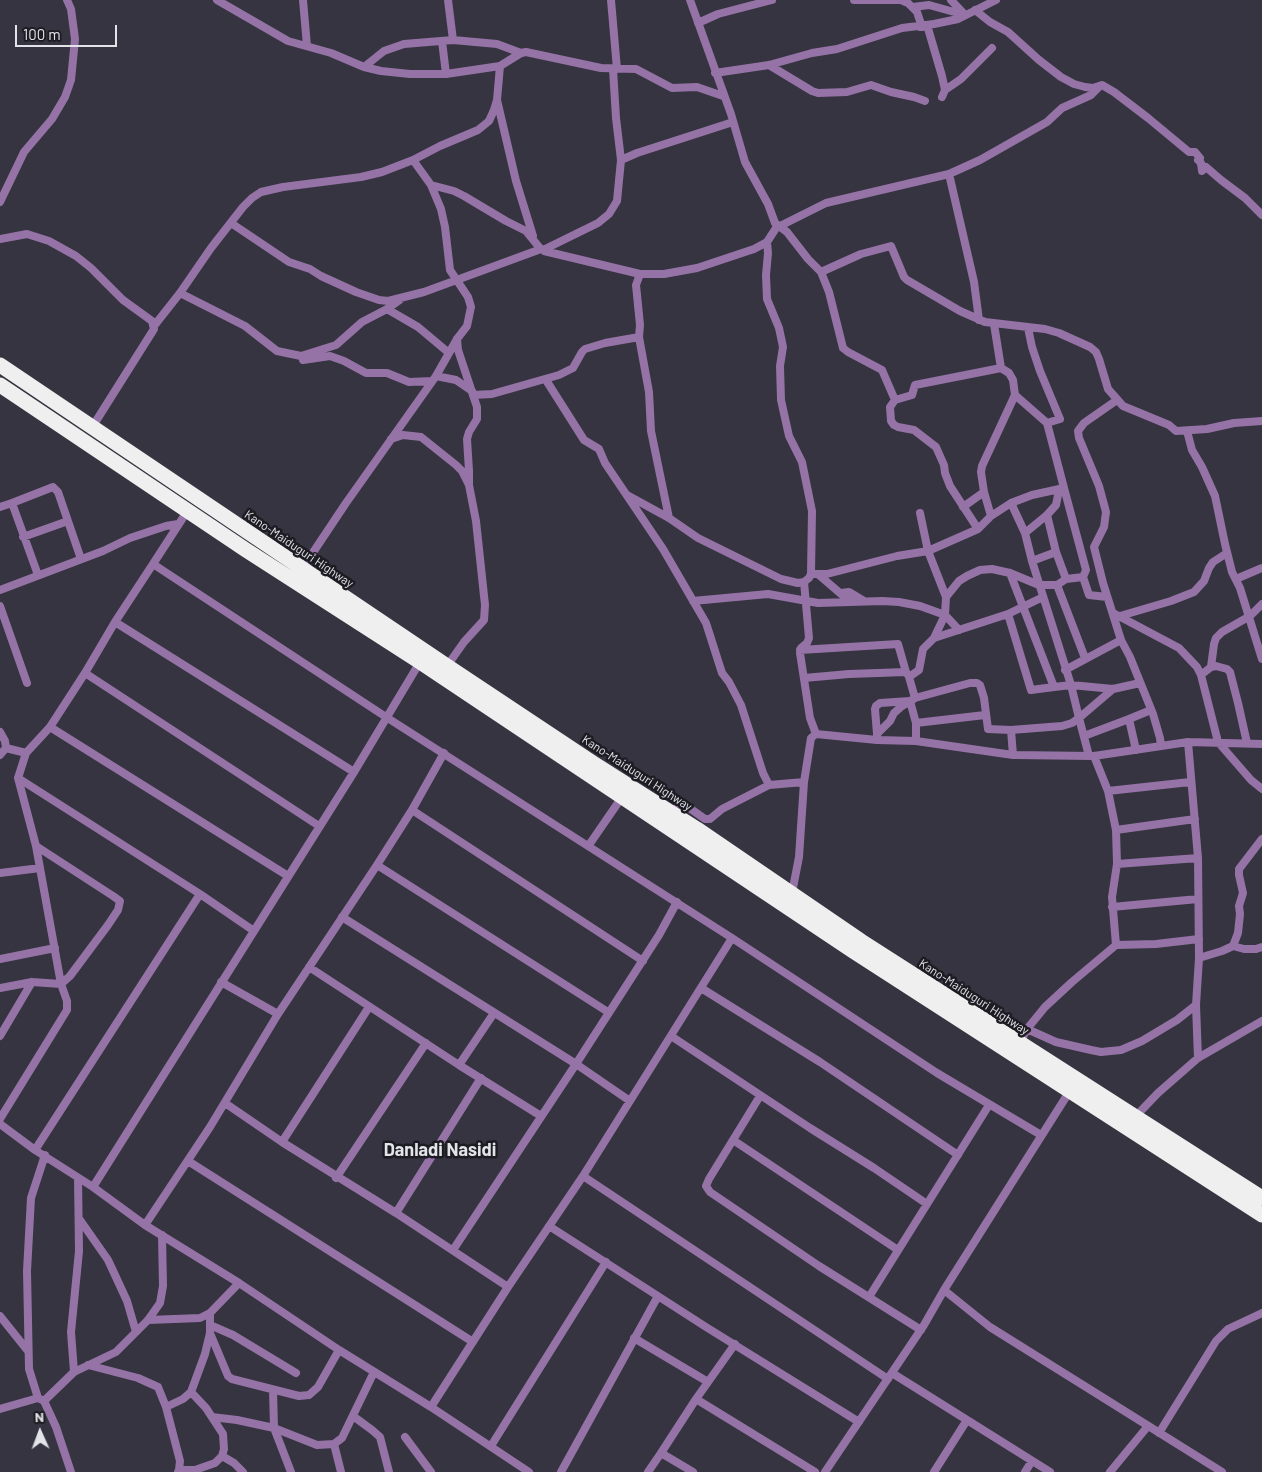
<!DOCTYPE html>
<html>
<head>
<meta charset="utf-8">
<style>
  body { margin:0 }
  #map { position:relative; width:1262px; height:1472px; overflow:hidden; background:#353440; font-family:Barlow,sans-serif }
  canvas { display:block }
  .north { position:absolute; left:15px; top:1407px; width:50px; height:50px; -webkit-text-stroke:4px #1c1c22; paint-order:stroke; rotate:358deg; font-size:14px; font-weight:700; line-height:20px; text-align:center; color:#e3e3ea }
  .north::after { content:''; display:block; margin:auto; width:18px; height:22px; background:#e3e3ea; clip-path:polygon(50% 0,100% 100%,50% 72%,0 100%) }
  .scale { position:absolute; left:15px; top:25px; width:102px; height:22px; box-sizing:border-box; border:2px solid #e3e3ea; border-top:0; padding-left:6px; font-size:15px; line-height:18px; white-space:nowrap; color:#e3e3ea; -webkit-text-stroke:4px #1c1c22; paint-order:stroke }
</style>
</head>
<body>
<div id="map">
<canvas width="1262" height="1472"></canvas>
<div class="north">N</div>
<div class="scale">100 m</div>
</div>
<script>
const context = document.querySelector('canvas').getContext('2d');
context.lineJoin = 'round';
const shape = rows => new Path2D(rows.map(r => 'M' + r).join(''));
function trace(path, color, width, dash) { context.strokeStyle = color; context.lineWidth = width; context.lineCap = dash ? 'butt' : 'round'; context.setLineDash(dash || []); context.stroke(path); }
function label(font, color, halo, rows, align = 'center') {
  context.font = font + ' Barlow,sans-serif'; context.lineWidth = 5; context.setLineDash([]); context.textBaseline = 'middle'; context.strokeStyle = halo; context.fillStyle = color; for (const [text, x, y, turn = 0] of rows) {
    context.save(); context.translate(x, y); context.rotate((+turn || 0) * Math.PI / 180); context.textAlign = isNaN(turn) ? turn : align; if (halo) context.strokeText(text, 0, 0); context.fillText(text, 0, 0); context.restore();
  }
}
trace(shape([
  [217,0,288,41,331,53,364,67,381,71,410,74,446,74,500,66,521,53,526,52,601,68,636,69,672,88,697,87,723,96],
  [303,0,307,46],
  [448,0,453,40],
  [611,0,617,69],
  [690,0,731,114,745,162,768,204,775,223,787,232,808,259,821,272,829,292,843,348,848,352,882,370,895,400,890,407,891,421,894,425,898,427,914,430,936,447,944,465,945,473,950,486,978,529],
  [854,0,901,0,908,3,917,12,922,27,920,27],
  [951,0,965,15],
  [913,7,929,5,965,15],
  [975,10,990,22,1008,32,1039,60,1061,77,1074,84,1085,87,1093,88,1102,85,1114,92,1148,118,1189,152,1195,152,1200,158,1198,160,1201,163,1202,171,1206,167,1221,180,1245,198,1262,215],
  [698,23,718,14,772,0],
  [927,25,942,76,945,90,942,97],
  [442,41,446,74],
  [769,65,812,91,818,93,847,92,871,85,891,92,914,97,925,101],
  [364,67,384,51,404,44,453,40,497,44,521,53],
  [715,73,769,65,812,53,837,49,902,28,934,24,958,19,996,0],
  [945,90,961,79,992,48],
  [497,100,516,181,533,236],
  [413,160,431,185,454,191,464,196,506,221,526,231,539,247,544,251,640,274,664,274,697,268,754,249,767,242,778,225],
  [621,160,637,153,733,122],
  [949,174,974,282,979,320],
  [0,202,24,152,52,119,65,97,71,80,75,39,71,9,67,0],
  [231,223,289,262,310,269,321,276,356,292,379,300,388,301,424,292,541,249],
  [780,226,826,203,949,174,980,160,1047,122,1062,108,1091,95,1098,88],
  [0,239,27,234,49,241,76,256,91,268,123,300,152,321,154,329,91,429],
  [543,250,598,223,609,214,617,201,621,160,616,118,613,69],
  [821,272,861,254,891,246,904,277,907,280,960,311,985,322,1045,329,1059,333,1090,347,1096,352,1099,359,1108,389,1123,406,1169,425,1176,431,1207,429,1234,423,1262,421],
  [640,274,636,285,640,325,639,337,649,392,651,431,669,518],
  [180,293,245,326,277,351,301,356,336,345,362,322,387,309,401,299],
  [387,309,418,327,449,353],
  [154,326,180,293,211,248,243,207,252,198,261,192,283,187,361,177,382,172,413,160,440,146,478,130,489,121,494,110,497,100,500,66],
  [457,339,458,350,477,407,477,419,469,432,467,439,469,471,469,484],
  [303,360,330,356,344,361,366,373,387,373,409,382,432,381],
  [436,376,456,380,472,391],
  [546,380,584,440,599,449,605,463,663,549,706,623,722,673,729,682,741,705,763,773,769,785],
  [473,395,492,394,559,375,573,368,582,352,585,349,605,343,639,337],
  [1015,395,1047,423],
  [895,400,912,395,915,385,1001,368],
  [1117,400,1084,423,1078,431,1079,438,1099,486,1106,512,1104,527,1094,547,1103,583,1121,640,1130,657,1153,714,1160,738,1161,746],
  [1187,431,1192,450,1202,467,1215,496,1225,544,1232,572,1240,588,1262,659],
  [391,439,403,435,421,437,456,465,462,471,469,485,476,521,485,605,484,620,464,642,447,666],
  [1064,488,1086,570,1083,577],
  [627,495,669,518,698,538,781,579,798,583,804,582,809,578,811,574,812,511,802,462,789,436,781,400,780,366,783,347,779,328,767,299,766,275,768,253,767,242],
  [1011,503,1025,533,1032,561,1071,685,1079,718,1072,723,1062,726,1011,730,1013,755],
  [0,507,12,503],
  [963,507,984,492],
  [188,510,153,564,386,717,732,938,937,1073,1041,1135],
  [920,513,928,551,946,597],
  [1047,515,1056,552],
  [991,516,984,492,981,472,982,466,1015,395,1013,380,1009,373,1001,368,994,324],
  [1025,533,1047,515,1056,505,1059,490],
  [23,537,68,521],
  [1032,561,1056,552,1066,579],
  [153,564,115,622,85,673,50,727,26,753,18,778,200,894,254,931],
  [302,569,346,503,436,376,457,339,467,326,471,307,468,297,450,270,445,227,441,209,431,185],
  [1010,573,1054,687,1071,685,1113,689,1140,683],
  [811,574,827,574,897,556,928,551,978,529,991,516,1011,503,1032,495,1064,488,1047,423,1060,419,1040,371,1032,347,1028,328],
  [38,575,12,503,53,487,58,492,81,559],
  [819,575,848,600,852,600],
  [1236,579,1262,568],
  [804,582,809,638,807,643,801,648,800,653,810,718,816,734],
  [1057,585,1085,658],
  [0,590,103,551,130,538,166,526,178,524],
  [841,593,849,592,864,601],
  [693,601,768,594,818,603,882,601,899,602,920,606,945,615,959,630],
  [0,606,27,683],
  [1113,613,1179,648,1197,667,1201,675,1211,667,1216,666,1227,669,1230,672,1238,703,1247,743],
  [1008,614,1031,690,1054,687],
  [1120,616,1171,601,1194,592,1204,581,1209,568,1213,562,1227,553],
  [115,622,354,772],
  [934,638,1008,614,1043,597],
  [800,650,898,644,906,672],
  [1211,667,1214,644,1216,638,1222,632,1250,616,1262,604],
  [1065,670,1121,640],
  [85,673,319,826],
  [1201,675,1218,742,1251,780,1262,789],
  [804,678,849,674,906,672,908,675],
  [915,698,970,683,977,683,980,685,984,698,988,729,1011,730],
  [1129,719,1151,710],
  [50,727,288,876],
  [0,732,5,741,6,748,0,755],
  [877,734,875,709,876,706,880,703,910,701,916,723,985,715],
  [1084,736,1129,719,1136,750],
  [877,740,877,734,890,721,894,713,902,706,915,698,909,677,919,670,923,649,934,638,945,615,946,597,959,581,967,576,980,570,992,569,1010,573,1039,585,1057,585,1066,579,1083,577,1089,595,1107,597],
  [916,741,916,723],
  [1188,742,1198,858,1199,958,1196,1005,1198,1058],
  [6,748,26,753],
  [1089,756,1079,718,1113,689],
  [1094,756,1108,791,1116,830,1117,864,1112,897,1116,945],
  [18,778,36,846],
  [1108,791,1190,782],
  [412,810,643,961],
  [670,812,680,806,688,807,705,819,710,819,722,809,769,785,804,782],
  [1116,830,1195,819],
  [589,845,622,797],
  [1117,864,1198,858],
  [377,865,608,1012],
  [0,873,40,868],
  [792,893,799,857,804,782,811,738,816,734,877,740,916,741,1013,755,1094,756,1188,742,1262,744],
  [1112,907,1198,899],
  [342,917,576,1064,630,1101],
  [1233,946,1244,949,1256,949,1262,947],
  [1199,958,1222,951,1233,946,1238,933,1240,914,1239,906,1243,893,1239,875,1239,869,1262,839],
  [0,959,55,948],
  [309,967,459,1065,541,1116],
  [0,988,32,982,61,984,70,976,108,925,118,910,120,901,113,896,36,846,61,984,67,1001,67,1010,0,1119],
  [701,988,820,1062,958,1155],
  [278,1014,377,865,412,810,444,753],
  [1027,1029,1045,1007,1072,982,1116,945,1156,944,1199,939],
  [0,1036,32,982],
  [671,1036,810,1128,874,1168,927,1204],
  [1019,1044,1027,1029,1056,1042,1091,1050,1101,1052,1121,1050,1142,1041,1177,1020,1196,1005],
  [459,1065,494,1013],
  [760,1096,709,1179,706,1186,710,1192,819,1266,921,1330],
  [225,1103,282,1142,396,1213,508,1287],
  [1135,1117,1158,1093,1198,1058,1262,1021],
  [0,1124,35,1150,93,1187,145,1225,239,1283,339,1350,431,1407,529,1472],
  [733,1140,898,1250],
  [282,1142,369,1007],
  [35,1150,200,894],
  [188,1161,473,1342],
  [583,1176,888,1379],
  [336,1178,426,1043],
  [93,1187,354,772,420,662],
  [396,1213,481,1078],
  [80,1220,108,1260,127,1301,136,1332],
  [145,1225,210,1127,278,1014,221,982],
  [549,1226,706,1327,859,1422],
  [453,1250,576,1064,659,935,677,902],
  [944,1290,990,1327,1222,1472],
  [869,1297,989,1105],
  [0,1316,28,1351],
  [148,1320,200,1318,210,1313,239,1283],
  [210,1325,233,1335,296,1373],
  [210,1333,228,1376,232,1379,299,1396,309,1395,318,1387,339,1350],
  [634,1338,708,1382],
  [88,1365,138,1378,158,1387,166,1407,180,1461,179,1470,178,1472],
  [74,1372,71,1332,79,1251,78,1178],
  [892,1373,1050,1472],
  [273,1390,274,1428,291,1472],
  [38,1398,29,1369,27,1271,31,1198,45,1155],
  [696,1399,735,1344],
  [44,1401,74,1372,116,1352,148,1320,160,1303,163,1286,162,1235],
  [166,1407,183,1399,191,1392,205,1354,210,1333,210,1313],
  [431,1407,508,1287,583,1176,732,938],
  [0,1409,38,1398,44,1401,56,1427,71,1472],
  [353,1416,372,1430,380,1437,389,1472],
  [212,1417,237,1420,274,1428,317,1445,334,1444,342,1438,374,1372],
  [1159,1433,1216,1341,1228,1329,1262,1313],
  [405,1437,431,1472],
  [334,1444,341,1472],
  [491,1446,606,1262],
  [222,1456,234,1463,243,1472],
  [179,1470,195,1470,215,1463,222,1456,224,1449,223,1434,206,1408,191,1392],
  [561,1472,658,1296],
  [648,1472,661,1453],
  [693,1472,661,1453,696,1399,815,1472],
  [825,1472,924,1325,944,1290,1071,1089],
  [934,1472,967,1420],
  [1025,1472,1032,1461],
  [1110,1472,1148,1426]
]), '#9673a6', 8);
trace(shape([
  [0,365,447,666,593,763,697,829,861,941,1262,1198],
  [0,385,246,550,420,662,853,951,1262,1215]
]), '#efefef', 15);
label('12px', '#e3e3ea', '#1c1c22', [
  ["Kano-Maiduguri Highway",299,549,34],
  ["Kano-Maiduguri Highway",637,773,33],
  ["Kano-Maiduguri Highway",974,997,33]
]);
label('bold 18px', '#e3e3ea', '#1c1c22', [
  ["Danladi Nasidi",440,1150]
]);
</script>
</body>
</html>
